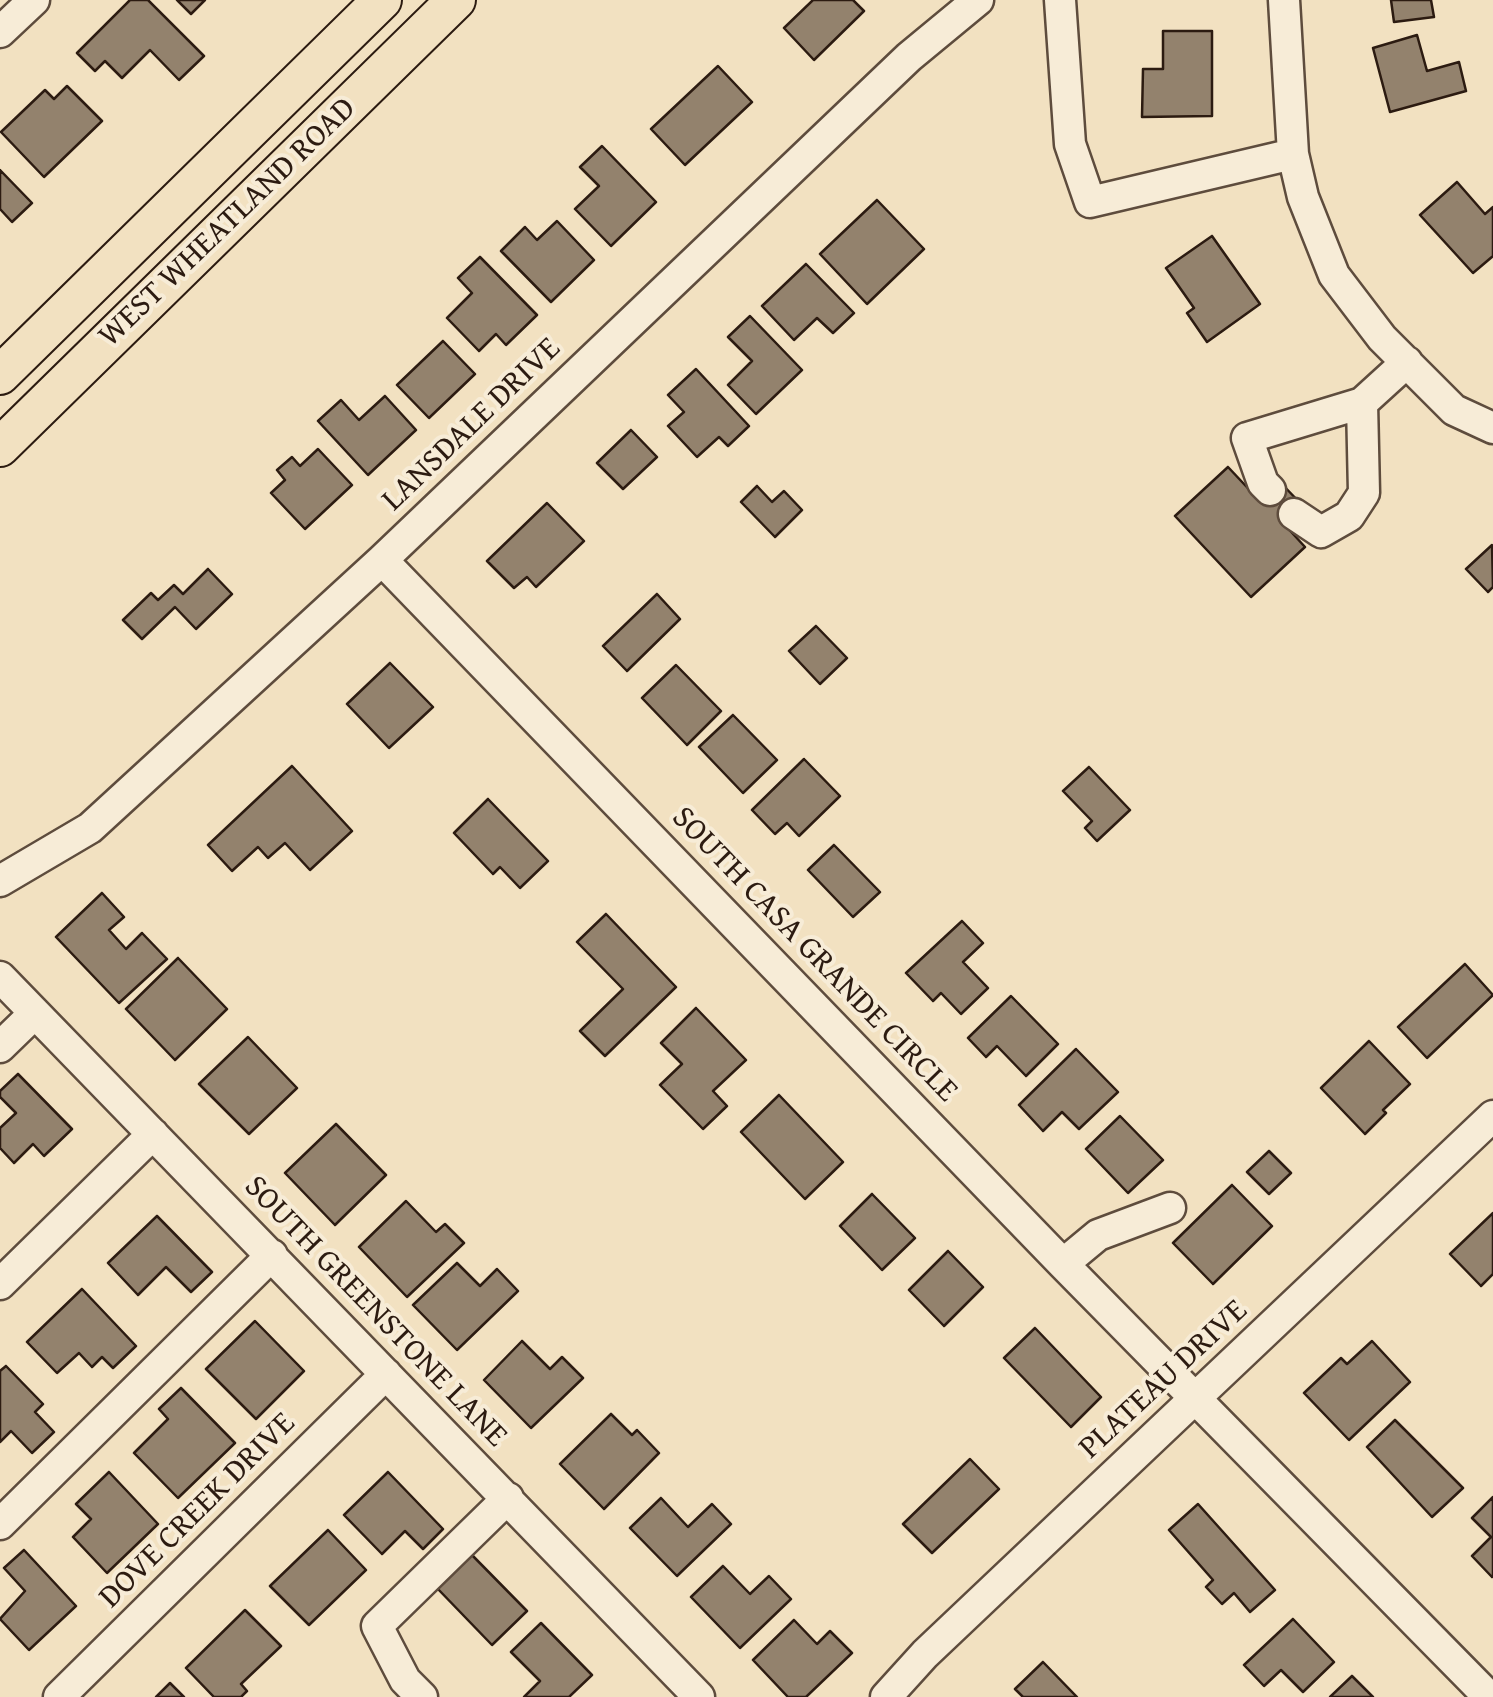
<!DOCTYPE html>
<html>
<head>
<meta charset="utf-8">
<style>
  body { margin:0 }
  canvas { display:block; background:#f2e1c1 }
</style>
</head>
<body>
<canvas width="1493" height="1697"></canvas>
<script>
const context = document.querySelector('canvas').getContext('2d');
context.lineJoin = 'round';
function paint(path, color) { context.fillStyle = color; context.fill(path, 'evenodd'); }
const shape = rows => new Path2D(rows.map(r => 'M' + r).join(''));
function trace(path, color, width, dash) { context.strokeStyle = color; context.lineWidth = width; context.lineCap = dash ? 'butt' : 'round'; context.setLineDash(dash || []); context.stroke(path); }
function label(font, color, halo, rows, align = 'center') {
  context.font = font + ' "Gentium Book Plus",serif'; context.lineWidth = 8; context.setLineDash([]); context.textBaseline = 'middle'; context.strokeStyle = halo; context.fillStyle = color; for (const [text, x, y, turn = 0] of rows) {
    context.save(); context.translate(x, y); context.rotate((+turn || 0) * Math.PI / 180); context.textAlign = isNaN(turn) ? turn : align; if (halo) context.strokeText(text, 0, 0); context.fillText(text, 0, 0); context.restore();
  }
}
const building = shape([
  [130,0,148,0,204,56,179,80,150,50,122,78,105,61,95,71,77,53,130,0],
  [177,0,205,0,191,14,177,0],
  [813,0,853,0,864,11,814,60,784,28,813,0],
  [1391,0,1431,0,1434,17,1394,22,1391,0],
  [1163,31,1212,31,1212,116,1142,117,1143,69,1163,69,1163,31],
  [1417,35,1427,71,1459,62,1466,91,1390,112,1373,48,1417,35],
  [718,66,752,102,685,165,651,129,718,66],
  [67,86,102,121,44,177,1,132,45,90,54,99,67,86],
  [602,146,656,202,611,246,575,209,599,186,580,167,602,146],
  [0,170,32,203,12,222,0,209,0,170],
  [1457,182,1485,214,1493,207,1493,256,1473,273,1420,215,1457,182],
  [877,200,924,249,867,304,820,254,877,200],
  [557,221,594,260,551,302,501,251,525,227,537,240,557,221],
  [1212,236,1260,304,1207,342,1187,313,1194,308,1166,268,1212,236],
  [480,257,537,315,506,345,496,334,479,351,447,318,472,293,458,278,480,257],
  [806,264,854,313,833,333,817,318,794,340,762,306,806,264],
  [750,316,802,370,756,414,728,385,752,361,728,337,750,316],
  [443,341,475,374,429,418,397,385,443,341],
  [696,369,749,426,728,446,719,437,697,457,668,426,684,412,668,395,696,369],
  [385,396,416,430,368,475,318,421,341,400,359,420,385,396],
  [631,430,657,457,623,489,597,463,631,430],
  [318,449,352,485,305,529,271,493,285,480,277,470,292,457,300,466,318,449],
  [1228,467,1259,500,1279,481,1303,506,1284,524,1305,547,1251,597,1175,516,1228,467],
  [757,486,772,502,784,491,802,510,775,537,741,502,757,486],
  [547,503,584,541,536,587,527,577,514,588,487,561,547,503],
  [1492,545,1493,587,1488,592,1466,569,1492,545],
  [208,569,232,594,196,629,175,607,142,639,123,620,151,593,158,600,174,585,183,594,208,569],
  [657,594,680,619,627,671,603,646,657,594],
  [816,626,847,658,820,684,789,651,816,626],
  [390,663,433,707,389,748,347,704,390,663],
  [676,665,721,711,687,745,642,698,676,665],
  [733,715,777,760,743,793,699,747,733,715],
  [804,759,840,796,799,836,787,823,775,834,752,810,804,759],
  [292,766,352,831,310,870,285,843,268,858,258,847,232,871,208,845,292,766],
  [1089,767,1130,810,1097,841,1085,828,1092,821,1063,791,1089,767],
  [488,799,548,861,520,888,500,867,493,874,454,833,488,799],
  [834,845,880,892,853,917,808,870,834,845],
  [102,893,124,917,109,930,126,949,142,933,167,959,119,1003,56,937,102,893],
  [606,914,676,987,605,1056,580,1031,623,989,577,942,606,914],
  [962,921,983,943,963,962,988,988,961,1014,941,993,933,1001,906,973,962,921],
  [178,958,227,1009,175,1060,126,1009,178,958],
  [1465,964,1493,995,1427,1058,1398,1027,1465,964],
  [1011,996,1058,1044,1026,1076,997,1046,986,1057,968,1038,1011,996],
  [696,1008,746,1060,713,1091,727,1106,703,1129,660,1085,682,1064,661,1043,696,1008],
  [248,1037,297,1088,249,1134,199,1084,248,1037],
  [1369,1041,1410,1084,1383,1110,1386,1113,1365,1134,1321,1088,1369,1041],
  [1076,1049,1118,1092,1079,1129,1062,1112,1043,1131,1019,1105,1076,1049],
  [18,1074,72,1129,44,1156,33,1144,14,1163,0,1148,0,1128,16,1113,0,1097,0,1091,18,1074],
  [779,1095,843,1162,805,1199,741,1132,779,1095],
  [1120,1116,1163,1160,1128,1193,1086,1149,1120,1116],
  [336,1124,386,1175,335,1225,285,1173,336,1124],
  [1269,1151,1291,1173,1269,1194,1247,1172,1269,1151],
  [1232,1185,1272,1226,1213,1284,1173,1243,1232,1185],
  [872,1194,915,1238,882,1270,840,1226,872,1194],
  [406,1201,436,1232,445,1224,464,1243,407,1297,359,1247,406,1201],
  [1493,1213,1493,1274,1481,1286,1450,1254,1493,1213],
  [157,1216,212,1272,191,1292,166,1267,138,1295,108,1263,157,1216],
  [948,1251,983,1287,944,1326,909,1290,948,1251],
  [457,1263,480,1286,497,1269,518,1291,457,1350,413,1305,457,1263],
  [82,1289,136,1346,113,1368,102,1357,92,1367,79,1353,57,1373,27,1342,82,1289],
  [255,1321,304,1371,256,1419,206,1369,255,1321],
  [1035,1328,1101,1397,1071,1427,1004,1358,1035,1328],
  [522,1341,550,1369,562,1357,583,1378,531,1428,484,1380,522,1341],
  [1372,1341,1410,1382,1349,1440,1304,1393,1341,1358,1347,1364,1372,1341],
  [6,1366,43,1404,35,1412,54,1432,32,1453,11,1431,0,1442,0,1371,6,1366],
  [181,1388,235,1443,178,1498,134,1453,168,1419,159,1409,181,1388],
  [611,1414,632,1435,637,1430,659,1453,604,1509,560,1464,611,1414],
  [1395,1420,1463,1488,1432,1517,1367,1447,1395,1420],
  [970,1459,999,1489,932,1553,903,1524,970,1459],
  [109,1472,158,1524,107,1573,73,1537,91,1519,76,1504,109,1472],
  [388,1472,443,1529,423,1549,405,1531,382,1554,344,1515,388,1472],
  [1493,1497,1493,1576,1492,1577,1472,1556,1491,1537,1472,1518,1493,1497],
  [661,1498,688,1527,712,1504,731,1524,677,1576,630,1528,661,1498],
  [1198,1504,1275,1590,1250,1612,1234,1593,1222,1604,1206,1587,1213,1580,1169,1530,1198,1504],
  [328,1530,366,1570,309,1625,270,1586,328,1530],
  [24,1550,76,1606,29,1650,0,1619,25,1591,4,1568,24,1550],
  [470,1553,527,1611,492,1645,436,1587,470,1553],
  [723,1566,750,1594,769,1576,791,1599,740,1648,691,1597,723,1566],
  [245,1610,281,1646,241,1684,247,1691,241,1697,214,1697,186,1668,245,1610],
  [1293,1619,1334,1662,1303,1692,1281,1670,1264,1686,1244,1665,1293,1619],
  [794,1620,817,1644,830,1631,852,1653,806,1697,788,1697,753,1660,794,1620],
  [541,1623,592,1675,569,1697,524,1697,540,1681,511,1652,541,1623],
  [1043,1662,1077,1697,1023,1697,1015,1689,1043,1662],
  [1352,1676,1373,1697,1330,1697,1352,1676],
  [170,1683,184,1697,156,1697,170,1683]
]);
paint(building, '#93826d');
trace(building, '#2c1b11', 2.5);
const minor = shape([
  [1060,0,1070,144,1090,202,1293,154],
  [1284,0,1293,154,1303,197,1334,275,1382,338,1454,410,1493,428],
  [0,32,34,0],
  [1270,490,1263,483,1247,438,1362,403,1407,362],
  [1294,514,1321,532,1349,516,1364,493,1362,403],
  [382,560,1063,1264,1489,1697],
  [0,881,90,828,382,560,909,57,978,0],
  [0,977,699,1697],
  [0,1047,35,1013],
  [1063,1264,1098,1235,1170,1208],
  [0,1284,153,1134],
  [0,1524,272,1255],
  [59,1697,386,1374],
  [422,1697,405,1680,377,1626,508,1498],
  [886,1697,925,1654,1493,1116]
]);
const major = shape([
  [0,375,382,0],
  [0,447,456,0]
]);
trace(minor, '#5e4c3d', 35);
trace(major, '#2c1b11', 42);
trace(minor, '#f7ecd7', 30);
trace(major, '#f2e1c1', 38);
label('32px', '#2c1b11', '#f7ecd7', [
  ["WEST WHEATLAND ROAD",228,223,-44],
  ["LANSDALE DRIVE",472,425,-44],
  ["SOUTH CASA GRANDE CIRCLE",814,955,46],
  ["SOUTH GREENSTONE LANE",375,1312,46],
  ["PLATEAU DRIVE",1164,1380,-43],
  ["DOVE CREEK DRIVE",198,1511,-45]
]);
</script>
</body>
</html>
